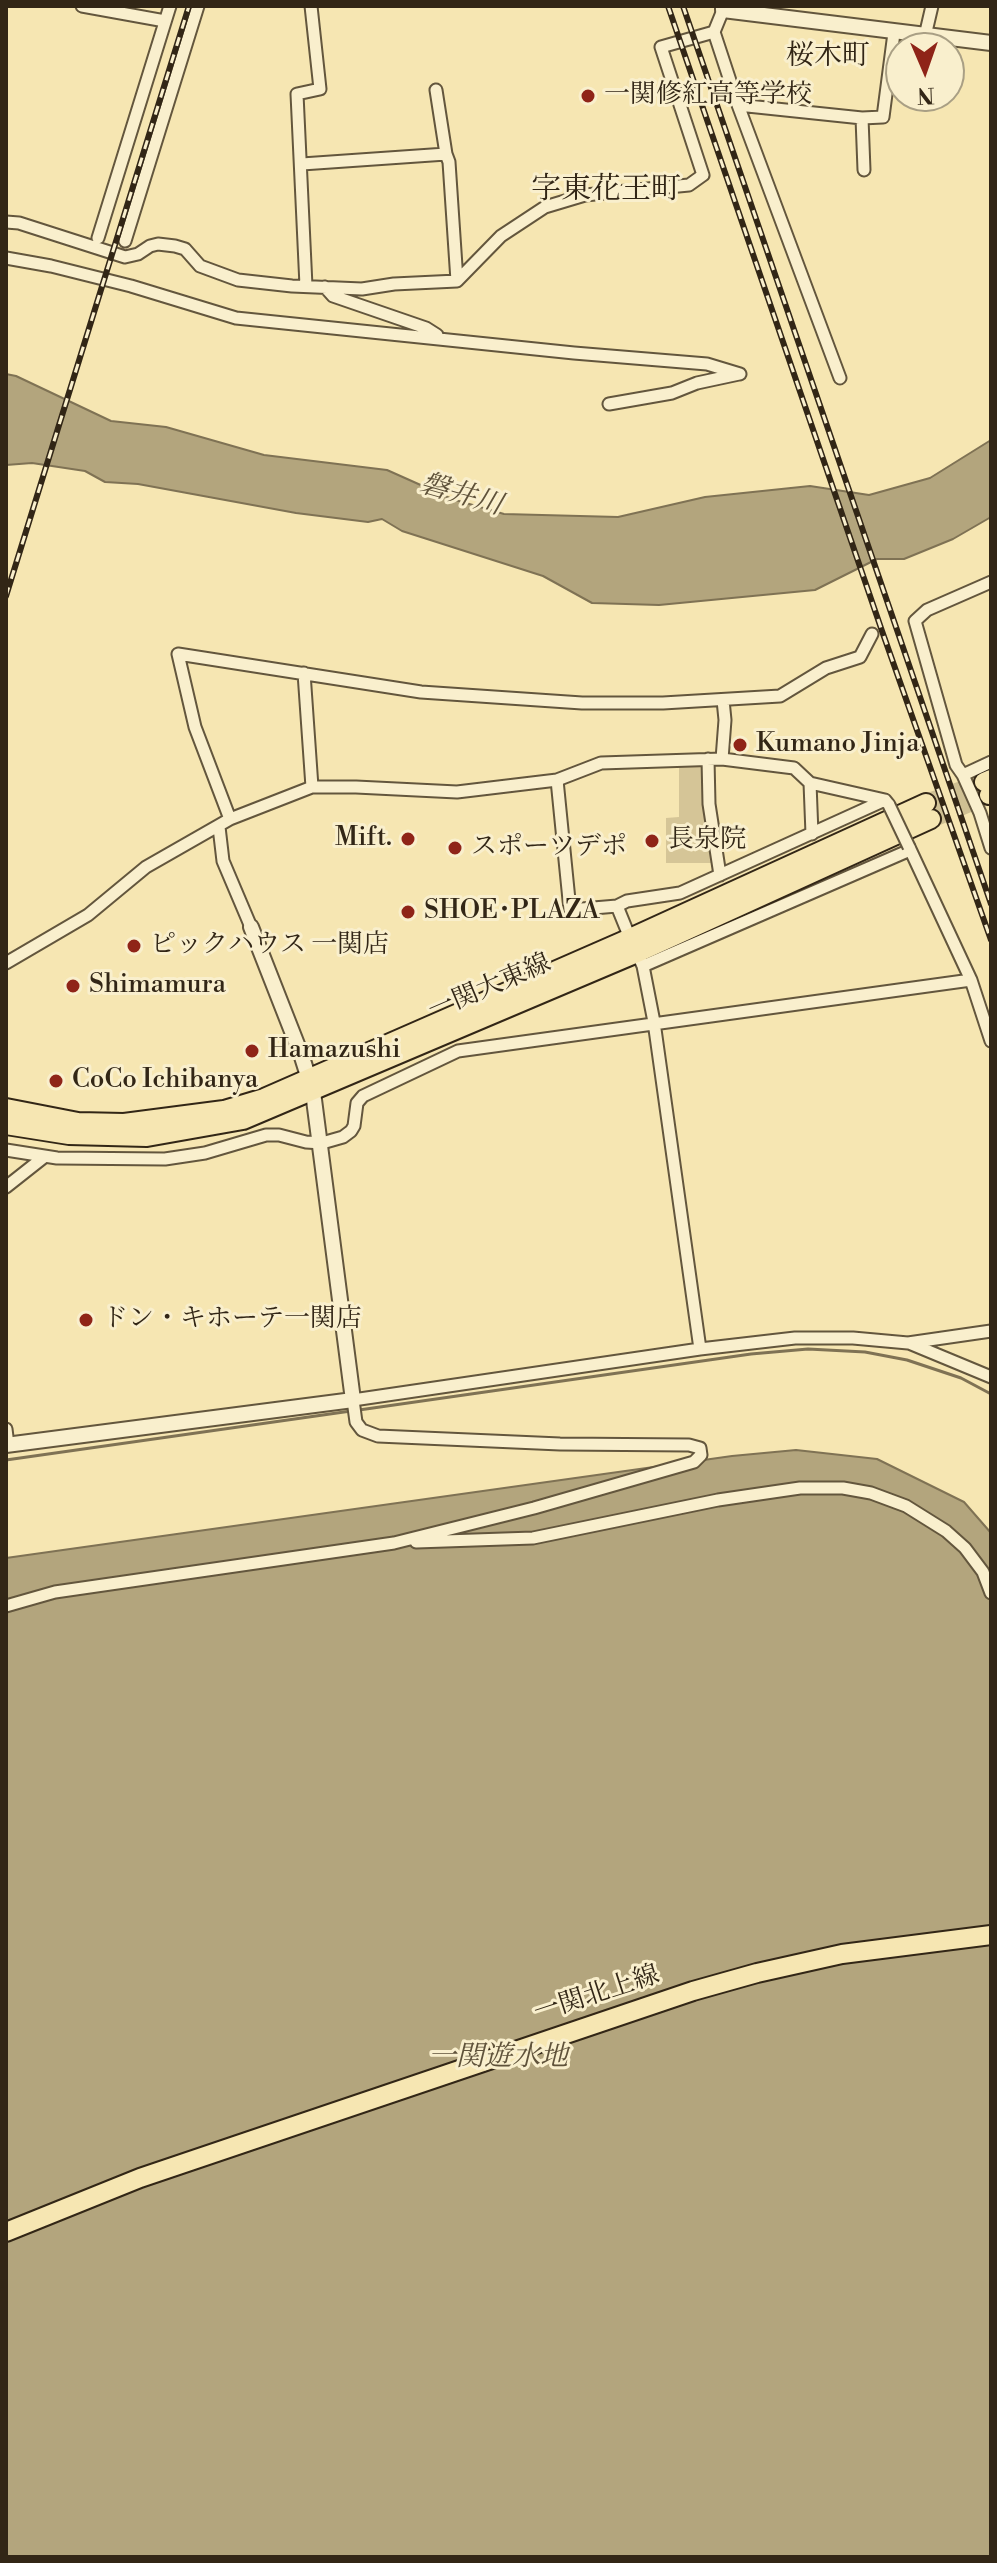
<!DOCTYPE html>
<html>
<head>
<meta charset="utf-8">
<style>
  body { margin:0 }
  #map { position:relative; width:997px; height:2563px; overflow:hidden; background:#f6e6b2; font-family:"Libre Bodoni",serif }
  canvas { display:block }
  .frame { position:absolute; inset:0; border:8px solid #322616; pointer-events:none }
  .north { position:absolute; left:885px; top:32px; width:80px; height:80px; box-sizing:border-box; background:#f9efcd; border:2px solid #a99f84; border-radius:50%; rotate:178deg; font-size:22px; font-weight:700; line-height:32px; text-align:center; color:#322616 }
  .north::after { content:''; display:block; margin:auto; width:28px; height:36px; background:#8f2418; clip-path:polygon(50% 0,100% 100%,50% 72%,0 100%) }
</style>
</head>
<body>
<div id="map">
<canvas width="997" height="2563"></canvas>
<div class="frame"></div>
<div class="north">N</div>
</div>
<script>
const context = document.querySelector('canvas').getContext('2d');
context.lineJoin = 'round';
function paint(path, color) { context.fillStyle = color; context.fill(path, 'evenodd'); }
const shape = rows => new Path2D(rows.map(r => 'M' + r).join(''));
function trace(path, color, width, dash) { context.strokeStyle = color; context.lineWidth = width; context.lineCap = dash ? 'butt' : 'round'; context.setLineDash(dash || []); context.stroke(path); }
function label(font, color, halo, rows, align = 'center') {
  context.font = font + ' "Libre Bodoni","Noto Serif JP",serif'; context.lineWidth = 6; context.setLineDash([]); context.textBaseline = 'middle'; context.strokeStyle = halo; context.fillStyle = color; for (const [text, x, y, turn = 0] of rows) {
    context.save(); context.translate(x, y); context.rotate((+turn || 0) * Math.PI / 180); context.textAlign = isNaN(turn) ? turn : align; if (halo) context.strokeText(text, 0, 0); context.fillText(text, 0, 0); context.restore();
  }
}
paint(shape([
  [679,766,704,766,711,863,666,863,666,818,679,817]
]), '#d5c597');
const water = shape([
  [6,374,16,376,111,421,166,427,264,455,387,470,452,499,504,514,618,517,705,497,810,486,869,495,930,478,991,440,991,517,953,539,904,559,877,559,815,590,659,605,592,603,543,576,402,531,382,519,368,522,296,513,138,484,105,482,85,471,32,463,6,465,6,374],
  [796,1450,877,1459,964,1502,991,1533,991,2557,6,2557,6,1558,732,1456,796,1450]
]);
paint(water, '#b3a57d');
trace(water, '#7f7254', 2);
trace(shape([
  [359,1410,751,1354,808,1349,865,1352,907,1360,961,1378,991,1394],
  [6,1460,351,1411]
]), '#7f7254', 3);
trace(shape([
  [926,803,984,782],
  [931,819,989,795]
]), '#cfc093', 18, [18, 9]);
const minor = shape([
  [82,6,165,21],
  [723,10,714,32,738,105,840,378],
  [925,36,932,6],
  [436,90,446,154],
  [738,105,862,118,883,117,894,33],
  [862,118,864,170],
  [302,164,446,154,449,162,457,281],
  [6,222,19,223,125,257,138,254,150,246,158,244,175,246,185,249,200,266,238,280,292,286,362,289,394,284,457,281,501,236,545,207,585,195,689,185,703,175,661,47,714,32],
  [98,238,170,6],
  [125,241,198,6],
  [6,258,51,266,131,286,236,318,574,353,707,364,740,374],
  [306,286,297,94,320,89,311,6],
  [325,287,333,296,426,328,437,335],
  [609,404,672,393,697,383,739,374],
  [991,582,927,610,915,621,956,765,963,775,980,813,991,848],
  [304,673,312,787],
  [708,759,709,804,720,875],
  [722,759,725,720,723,700],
  [963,775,991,762],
  [557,780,570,910,617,906,627,901,680,893,885,800],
  [810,783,812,834],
  [230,819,195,727,178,654,421,692,582,703,663,703,780,696,826,668,860,657,872,634],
  [219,827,223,861,251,927],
  [909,847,971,980,991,1041],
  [617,906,630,938],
  [637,953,643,966,654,1022,700,1349],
  [6,963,88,915,146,867,230,819,312,787,356,787,457,792,557,780,601,763,722,759,794,768,810,783,885,800,889,805],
  [643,966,910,850],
  [6,1150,57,1158,165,1159,205,1153,266,1135,279,1135,306,1142,322,1143,343,1137,351,1131,354,1126,357,1103,363,1096,458,1051,971,980],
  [6,1187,44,1157],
  [909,1343,991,1377],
  [6,1429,8,1445],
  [416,1542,533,1538,718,1500,800,1488,843,1488,871,1493,906,1506,946,1531,965,1548,983,1572,991,1593],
  [6,1606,55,1592,394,1543,534,1508,694,1462,701,1455,700,1448,689,1445,560,1444,378,1436,362,1430,356,1422,353,1400,700,1349,795,1338,853,1338,908,1343,991,1331]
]);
const tertiary = shape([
  [723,6,723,10,991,43],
  [6,1445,353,1400,313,1092,302,1057,251,927]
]);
const primary = shape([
  [984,782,991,779],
  [989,795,991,794],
  [6,1108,78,1122,124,1123,224,1110,264,1098,630,938,926,803],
  [6,1125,69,1135,147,1137,243,1120,637,953,931,819],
  [6,2232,140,2178,693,1991,757,1973,842,1954,991,1935]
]);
trace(minor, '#63563d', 15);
trace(tertiary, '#63563d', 18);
trace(primary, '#322616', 22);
trace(minor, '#f9efcd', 11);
trace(tertiary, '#f9efcd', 14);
trace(primary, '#f6e6b2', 18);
const rail = shape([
  [668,6,882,631,991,940],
  [683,6,991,904],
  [6,596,189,6]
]);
trace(rail, '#322616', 6);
trace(rail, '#f9efcd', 3, [9]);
const minorBridge = shape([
  [889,805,909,847]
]);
trace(minorBridge, '#63563d', 15, []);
trace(minorBridge, '#f9efcd', 11);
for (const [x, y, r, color] of [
  [588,96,8,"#8f2418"],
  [740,745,8,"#8f2418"],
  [408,839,8,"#8f2418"],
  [652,841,8,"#8f2418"],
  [455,848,8,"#8f2418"],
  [408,912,8,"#8f2418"],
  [134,946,8,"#8f2418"],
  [73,986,8,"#8f2418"],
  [252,1051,8,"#8f2418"],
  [56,1081,8,"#8f2418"],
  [86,1320,8,"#8f2418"]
]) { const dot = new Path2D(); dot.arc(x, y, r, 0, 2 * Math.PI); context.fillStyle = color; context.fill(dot); trace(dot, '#f9efcd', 3); }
label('26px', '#322616', '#f9efcd', [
  ["一関修紅高等学校",604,96],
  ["Kumano Jinja",756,745],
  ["Mift.",392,839,"right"],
  ["長泉院",668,841],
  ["スポーツデポ",471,848],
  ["SHOE･PLAZA",424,912],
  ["ピックハウス 一関店",150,946],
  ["Shimamura",89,986],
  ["Hamazushi",268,1051],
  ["CoCo Ichibanya",72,1081],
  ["ドン・キホーテ一関店",102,1320]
], 'left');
label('26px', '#322616', '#f9efcd', [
  ["一関大東線",490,988,-23],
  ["一関北上線",597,1995,-18]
]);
label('28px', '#322616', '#f9efcd', [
  ["桜木町",828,57]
]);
label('italic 28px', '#5f523a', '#f9efcd', [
  ["磐井川",461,496,16],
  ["一関遊水地",498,2058]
]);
label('30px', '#322616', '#f9efcd', [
  ["字東花王町",606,191]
]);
</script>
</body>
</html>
